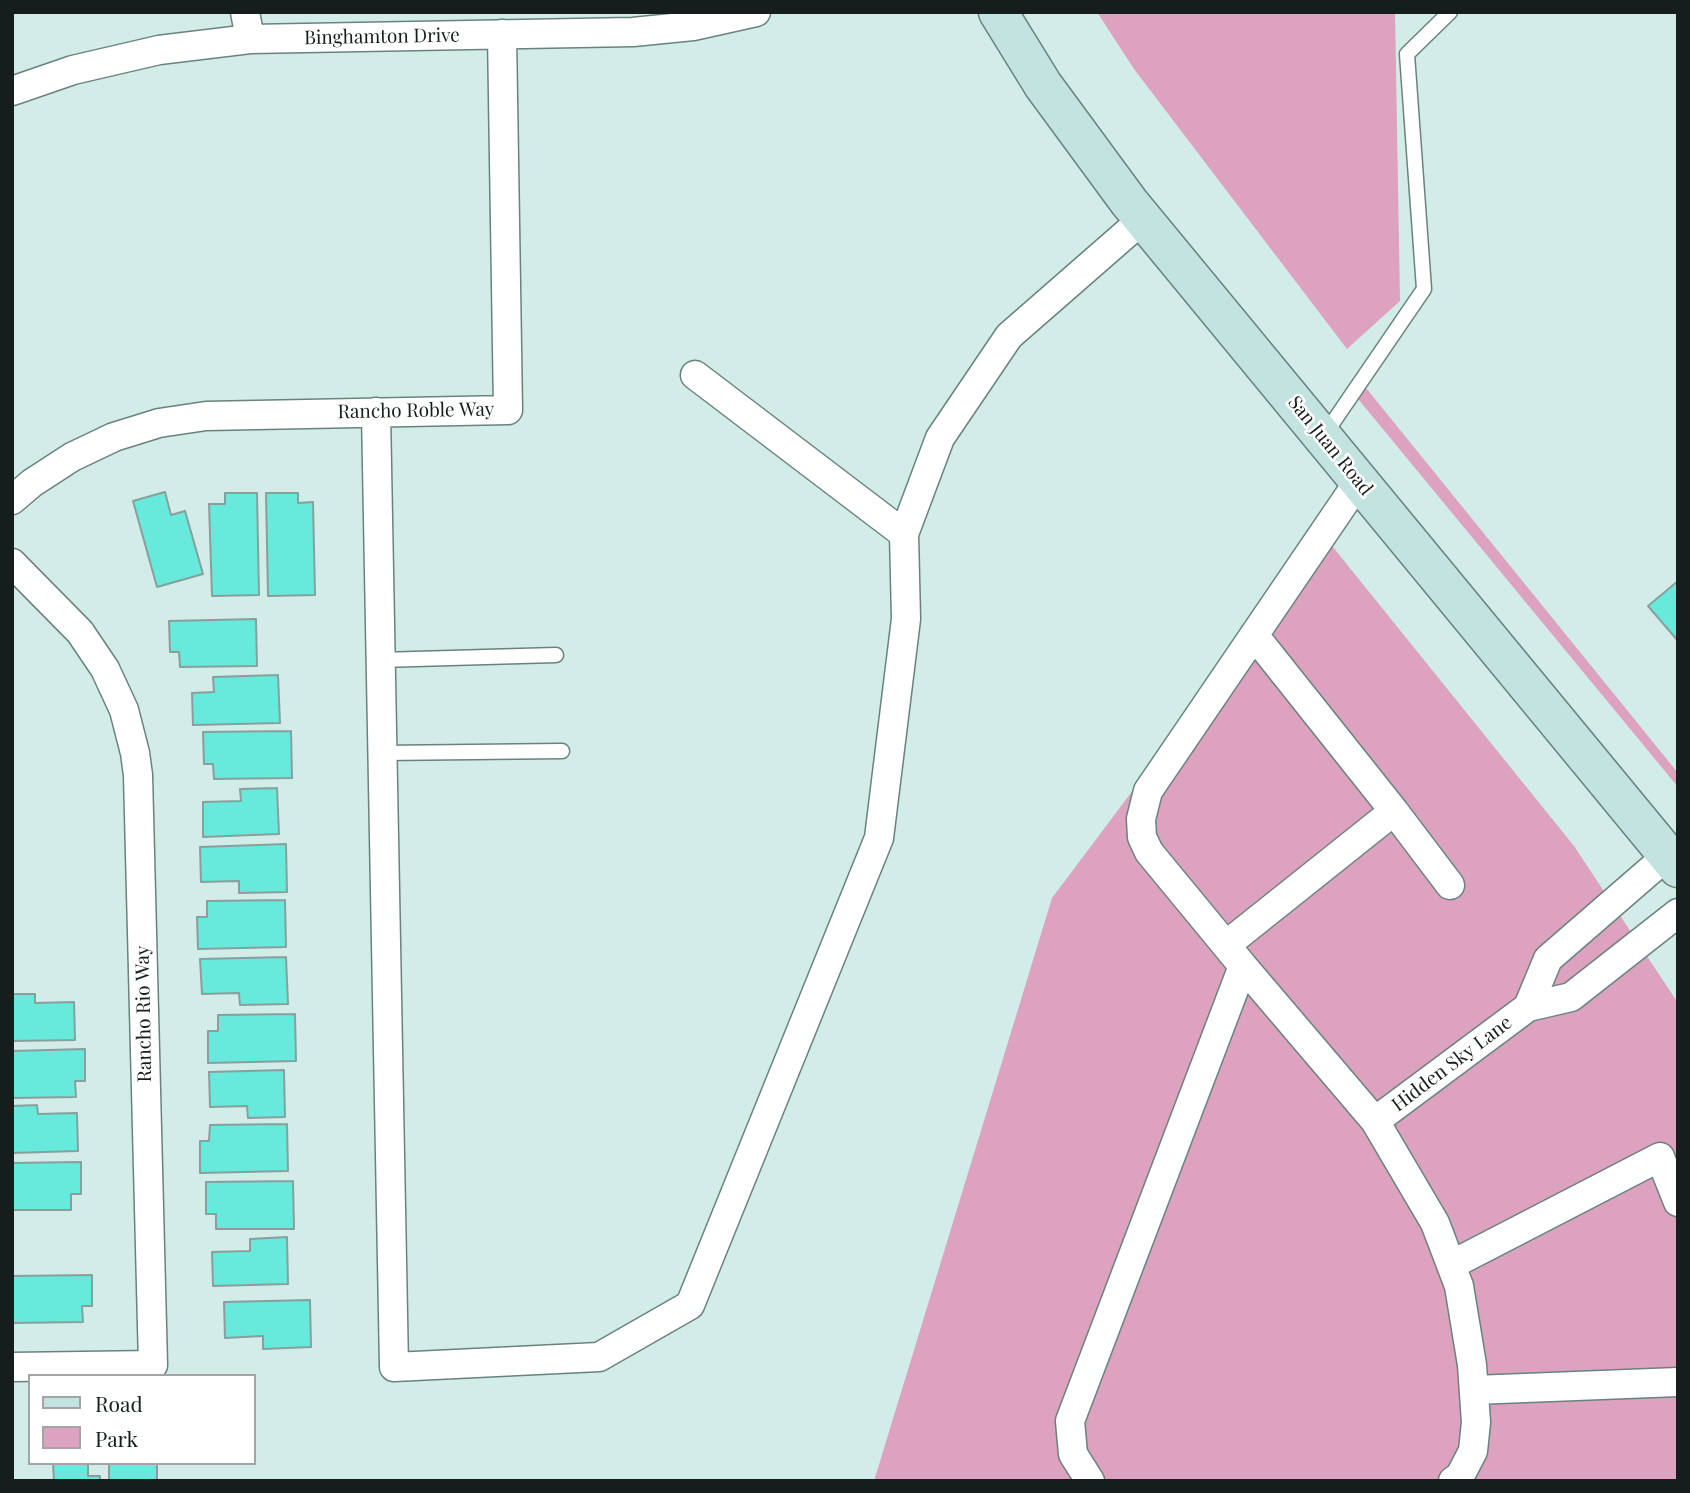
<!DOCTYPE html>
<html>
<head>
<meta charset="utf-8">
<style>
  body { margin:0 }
  #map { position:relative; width:1690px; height:1493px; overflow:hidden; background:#d2ece8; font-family:"Playfair Display",serif }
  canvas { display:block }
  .frame { position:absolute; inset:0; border:14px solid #151e1d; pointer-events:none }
  .legend { position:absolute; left:28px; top:1374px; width:228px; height:91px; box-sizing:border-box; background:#fff; border:2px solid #a1a5a5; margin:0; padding:9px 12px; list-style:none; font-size:21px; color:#151e1d }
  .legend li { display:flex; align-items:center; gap:14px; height:35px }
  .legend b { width:35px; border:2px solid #a1a5a5 }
</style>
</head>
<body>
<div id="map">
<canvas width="1690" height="1493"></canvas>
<div class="frame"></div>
<ul class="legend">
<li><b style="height:9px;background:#c3e3e0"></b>Road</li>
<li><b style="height:19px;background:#dca2c0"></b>Park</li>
</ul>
</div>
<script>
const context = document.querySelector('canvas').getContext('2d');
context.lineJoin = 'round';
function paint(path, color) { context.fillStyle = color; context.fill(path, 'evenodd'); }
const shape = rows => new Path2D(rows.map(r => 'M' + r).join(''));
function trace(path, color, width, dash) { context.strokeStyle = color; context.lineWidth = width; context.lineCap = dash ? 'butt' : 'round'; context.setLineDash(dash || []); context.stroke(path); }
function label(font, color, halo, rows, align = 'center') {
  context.font = font + ' "Playfair Display",serif'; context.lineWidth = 5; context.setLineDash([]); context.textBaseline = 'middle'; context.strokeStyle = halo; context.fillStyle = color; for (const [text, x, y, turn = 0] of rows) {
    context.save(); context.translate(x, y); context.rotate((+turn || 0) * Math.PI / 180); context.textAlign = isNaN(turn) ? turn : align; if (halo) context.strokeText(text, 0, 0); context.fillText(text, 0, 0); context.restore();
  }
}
paint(shape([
  [1097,12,1395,12,1400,301,1347,349,1134,69],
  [1362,383,1678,773,1678,787,1354,394],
  [1324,536,1574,846,1678,1003,1678,1481,874,1481,1052,898]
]), '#dca2c0');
const building = shape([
  [165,492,171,515,185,511,203,574,157,587,133,501,165,492],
  [225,493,257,493,259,595,212,596,209,504,225,504,225,493],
  [266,493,298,493,298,503,313,502,315,595,268,596,266,493],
  [1678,581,1678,641,1648,606,1678,581],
  [256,619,257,666,180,667,179,652,170,652,169,621,256,619],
  [278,675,280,723,193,725,192,693,214,692,213,677,278,675],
  [291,731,292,778,214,779,213,764,204,764,203,732,291,731],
  [277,788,279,834,203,837,203,802,241,801,240,789,277,788],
  [286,844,287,892,239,893,239,881,201,882,200,847,286,844],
  [285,900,286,947,198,949,197,917,207,917,207,901,285,900],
  [286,957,288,1004,240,1005,239,993,202,994,200,959,286,957],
  [12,994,35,994,35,1003,74,1002,75,1040,12,1041,12,994],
  [295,1014,296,1061,208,1063,208,1031,218,1031,218,1015,295,1014],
  [85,1049,85,1081,75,1081,76,1097,12,1098,12,1051,85,1049],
  [284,1070,285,1117,248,1118,247,1106,210,1107,209,1072,284,1070],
  [37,1105,38,1114,77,1113,78,1151,12,1153,12,1106,37,1105],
  [287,1124,288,1171,200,1173,200,1141,209,1141,210,1125,287,1124],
  [81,1162,81,1194,71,1194,71,1210,12,1210,12,1163,81,1162],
  [293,1181,294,1229,216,1229,216,1214,206,1214,206,1182,293,1181],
  [287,1237,288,1284,213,1286,212,1252,250,1251,250,1239,287,1237],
  [92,1275,92,1306,82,1306,83,1322,12,1323,12,1276,92,1275],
  [310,1300,311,1347,263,1349,263,1336,225,1338,224,1302,310,1300],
  [53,1463,88,1463,88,1476,100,1476,100,1481,54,1481,53,1463],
  [109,1463,157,1463,157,1481,109,1481,109,1463]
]);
paint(building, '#67e9db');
trace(building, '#88a09d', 2);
const lane = shape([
  [1325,434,1424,289,1407,54,1450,12],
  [380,660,556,655],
  [382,753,562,751]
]);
const street = shape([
  [245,12,250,39],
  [12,91,73,70,159,50,250,39,633,32,693,26,756,12],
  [695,375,904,534],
  [376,412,394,1367,599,1357,690,1305,879,838,906,619,904,534,940,438,1009,336,1143,219],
  [12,500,32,483,72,457,114,437,159,423,206,416,508,410,502,34],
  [12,563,80,632,105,669,124,710,135,753,138,775,153,1365,12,1367],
  [1394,811,1450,885],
  [1226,945,1394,811,1254,635],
  [1243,966,1149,852,1142,837,1141,819,1148,791,1359,481],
  [1528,1007,1548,959,1668,855],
  [1375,1121,1528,1007,1571,997,1678,913],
  [1451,1265,1660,1157,1678,1202],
  [1474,1390,1678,1382],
  [1090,1481,1073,1454,1070,1421,1243,966,1375,1121,1435,1223,1459,1286,1472,1365,1476,1422,1473,1451,1460,1476,1453,1481]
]);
const secondary = shape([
  [998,12,1043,85,1129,202,1678,868]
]);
trace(lane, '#6a827e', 17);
trace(street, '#6a827e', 31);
trace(secondary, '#6a827e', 41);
trace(lane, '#fff', 14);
trace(street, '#fff', 28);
trace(secondary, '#c3e3e0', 38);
label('19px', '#151e1d', '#fff', [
  ["Binghamton Drive",382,37,-1],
  ["Rancho Roble Way",416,411,-1],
  ["San Juan Road",1330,446,51],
  ["Rancho Rio Way",144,1014,-91],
  ["Hidden Sky Lane",1452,1064,-37]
]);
</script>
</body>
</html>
